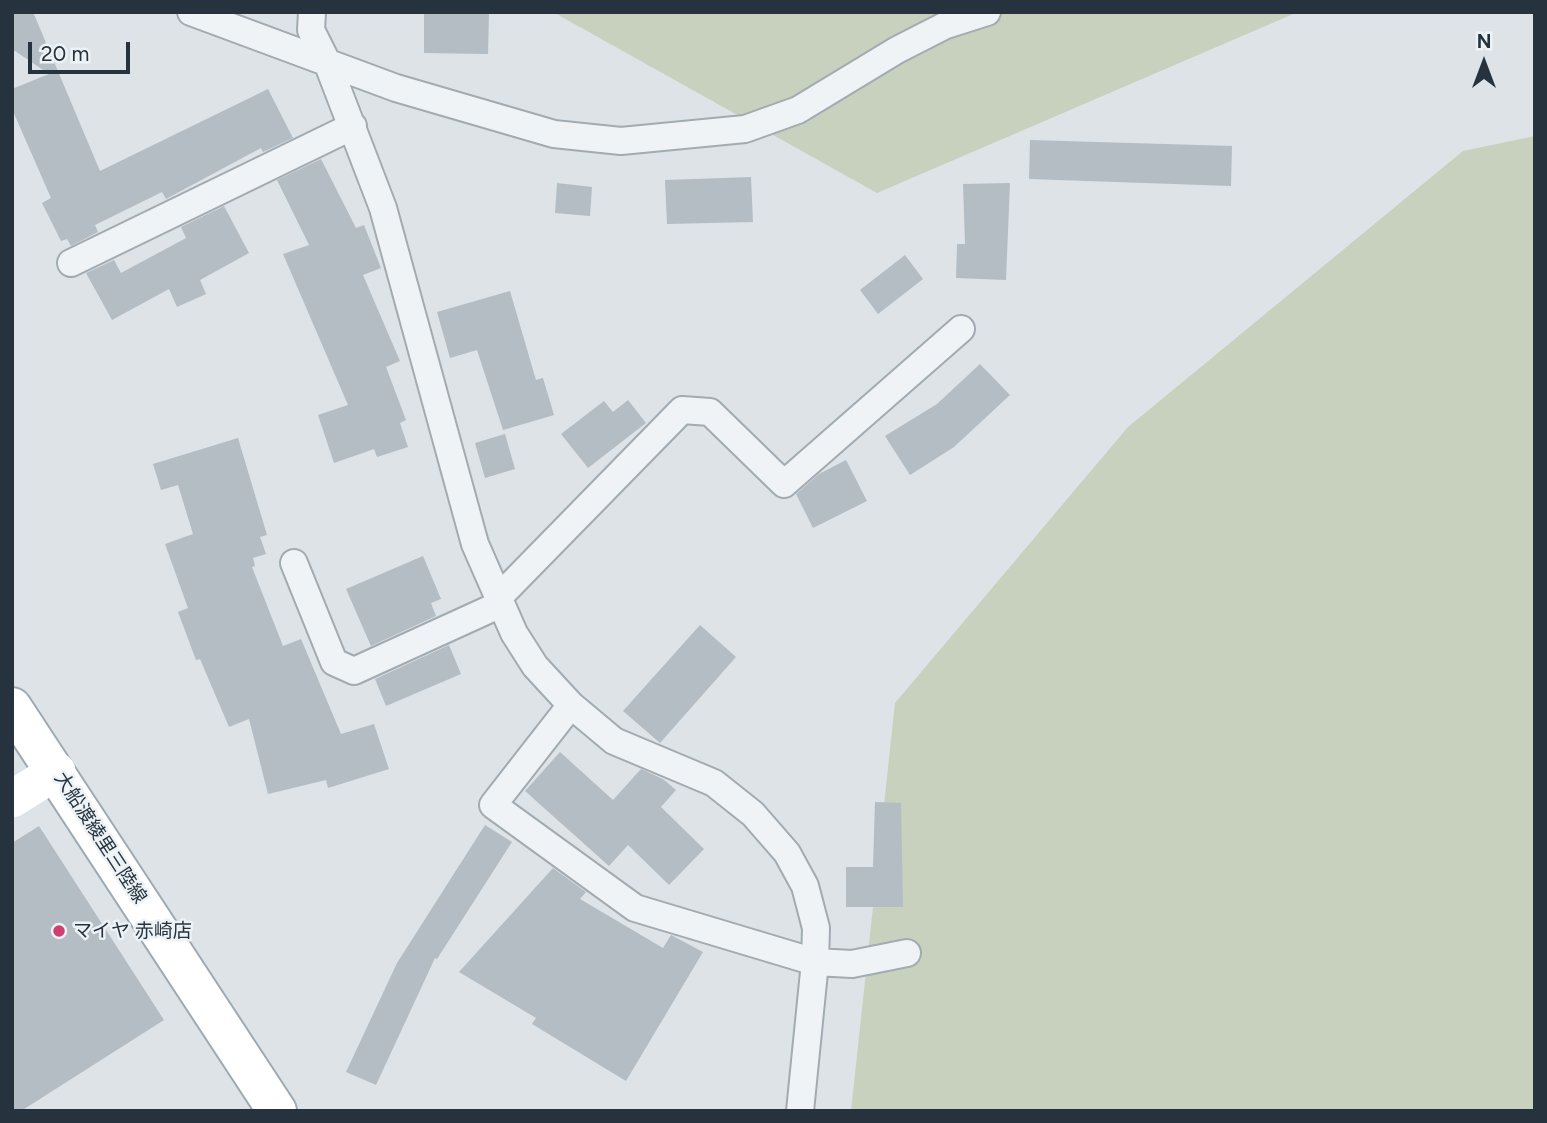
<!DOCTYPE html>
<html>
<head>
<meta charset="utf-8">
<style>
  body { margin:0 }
  #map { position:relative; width:1547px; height:1123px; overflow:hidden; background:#dde3e7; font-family:Figtree,sans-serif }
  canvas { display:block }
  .frame { position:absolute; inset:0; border:14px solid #26333e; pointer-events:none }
  .north { position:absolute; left:1449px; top:28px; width:70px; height:70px; -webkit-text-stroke:5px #ecf2f5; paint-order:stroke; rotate:0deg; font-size:19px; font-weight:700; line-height:28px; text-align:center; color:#26333e }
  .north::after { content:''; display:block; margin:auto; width:24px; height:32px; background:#26333e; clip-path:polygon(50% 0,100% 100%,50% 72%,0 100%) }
  .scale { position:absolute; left:28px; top:42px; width:102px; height:32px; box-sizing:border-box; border:4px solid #26333e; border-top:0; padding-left:9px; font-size:21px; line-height:24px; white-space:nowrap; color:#26333e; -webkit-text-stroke:5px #ecf2f5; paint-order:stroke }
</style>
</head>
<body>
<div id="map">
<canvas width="1547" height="1123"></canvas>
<div class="frame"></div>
<div class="north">N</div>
<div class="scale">20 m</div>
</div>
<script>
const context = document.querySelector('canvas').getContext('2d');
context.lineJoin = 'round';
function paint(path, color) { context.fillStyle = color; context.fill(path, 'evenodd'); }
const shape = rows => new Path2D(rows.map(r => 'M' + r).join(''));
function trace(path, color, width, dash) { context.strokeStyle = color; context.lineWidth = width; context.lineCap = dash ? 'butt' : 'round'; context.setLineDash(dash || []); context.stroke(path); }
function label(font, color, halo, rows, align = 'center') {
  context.font = font + ' Figtree,"Noto Sans JP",sans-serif'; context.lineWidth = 5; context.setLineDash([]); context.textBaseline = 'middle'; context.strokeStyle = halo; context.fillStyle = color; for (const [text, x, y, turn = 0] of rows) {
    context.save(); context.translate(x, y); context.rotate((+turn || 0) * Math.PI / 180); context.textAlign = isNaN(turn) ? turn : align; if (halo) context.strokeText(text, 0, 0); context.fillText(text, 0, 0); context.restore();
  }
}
paint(shape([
  [553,12,1298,12,877,193],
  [1535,136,1535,1111,851,1111,895,703,1128,427,1463,151]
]), '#c7d1be');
paint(shape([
  [12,12,33,12,100,171,268,89,293,138,263,152,261,148,166,199,162,192,95,225,98,232,71,246,67,239,61,241,42,203,51,198,12,109,12,89,49,74,12,49],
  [424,12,489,12,488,54,424,53],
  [1030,140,1232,146,1231,186,1029,179],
  [321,159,356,228,364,225,381,268,363,275,400,361,386,367,406,420,400,423,408,447,377,457,374,449,334,463,318,415,348,405,283,254,309,245,277,180],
  [751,177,753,222,667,224,665,180],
  [557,183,592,187,590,216,555,213],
  [1010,183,1006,280,956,278,957,244,965,244,963,184],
  [224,206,249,253,200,280,206,294,177,307,169,289,112,320,86,273,114,260,121,273,186,238,181,227],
  [905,255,923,279,878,314,860,290],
  [510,291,536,380,543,378,554,415,503,430,477,350,450,358,437,312],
  [980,364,1010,395,954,447,910,475,885,436,937,404],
  [628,400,646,423,588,468,561,434,604,401,613,412],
  [505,434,515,469,485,478,475,443],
  [238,438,267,535,260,537,266,554,253,558,255,566,252,567,283,646,301,639,341,734,374,724,389,769,328,788,326,780,268,794,249,719,229,727,200,659,196,660,178,612,188,608,165,544,193,534,178,485,161,490,153,464],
  [846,460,867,501,813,528,796,494,819,474],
  [423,556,441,599,431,603,436,616,371,646,346,589],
  [700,625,736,657,660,743,623,711],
  [449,645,461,674,386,706,375,679],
  [560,752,613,800,641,769,663,779,676,790,661,807,704,849,669,885,628,845,609,866,525,791],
  [875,802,901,803,903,907,846,907,846,867,873,867],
  [485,825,512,842,437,959,435,958,376,1085,346,1072,397,963],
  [39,826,164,1020,21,1111,12,1111,12,843],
  [553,868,586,892,580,899,663,948,671,935,703,952,626,1081,532,1024,536,1018,459,972]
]), '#b4bdc4');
const street = shape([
  [191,12,396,88,554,134,621,141,745,129,798,110,897,50,946,25,987,12],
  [312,12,311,30,327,62,383,208,475,544,514,633,535,666,571,705,614,741,714,783,753,814,787,853,805,886,816,928,815,962,800,1111],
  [71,263,353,126],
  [294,563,334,662,354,671,501,604],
  [498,598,682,410,710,412,784,484,961,329],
  [571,705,493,805,635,908,815,962,852,964,907,953]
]);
const primary = shape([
  [12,707,277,1111]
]);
trace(street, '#a2abb1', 30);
trace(primary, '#9caab3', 42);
trace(street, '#f0f3f5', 26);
trace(shape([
  [12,799,57,771]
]), '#fff', 37);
trace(primary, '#fff', 38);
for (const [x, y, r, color] of [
  [59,931,7,"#ce4072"]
]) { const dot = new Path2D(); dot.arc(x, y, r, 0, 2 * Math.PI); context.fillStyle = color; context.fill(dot); trace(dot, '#ecf2f5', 2.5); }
label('19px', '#26333e', '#ecf2f5', [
  ["大船渡綾里三陸線",100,838,57]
]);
label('19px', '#26333e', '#ecf2f5', [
  ["マイヤ 赤崎店",73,931]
], 'left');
</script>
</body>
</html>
